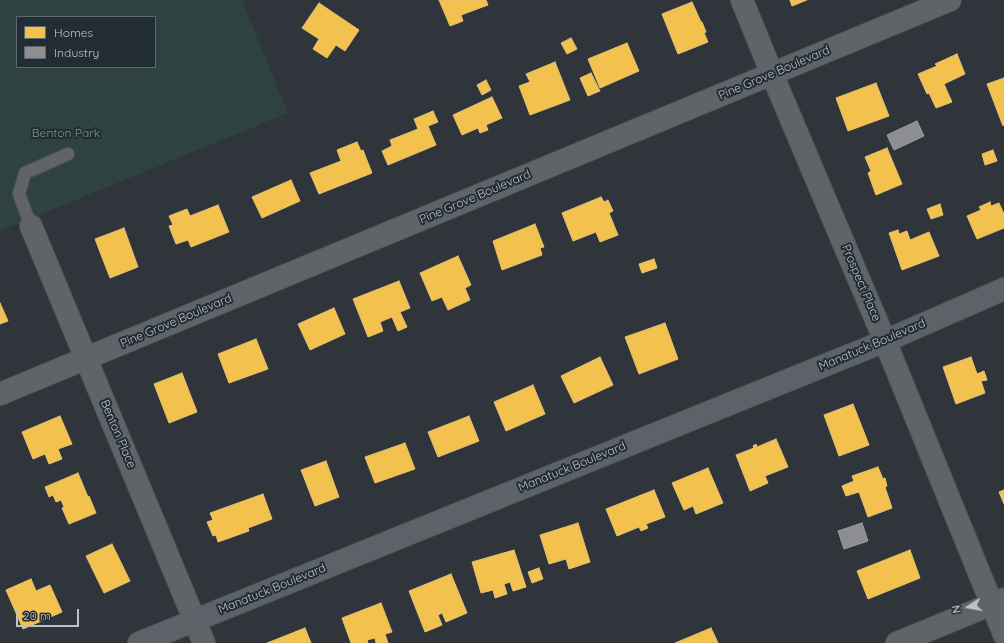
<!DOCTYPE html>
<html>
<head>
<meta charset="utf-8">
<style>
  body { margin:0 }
  #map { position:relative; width:1004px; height:643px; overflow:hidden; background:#2f353b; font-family:Quicksand,sans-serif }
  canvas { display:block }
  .legend { position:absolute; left:16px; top:16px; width:140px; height:52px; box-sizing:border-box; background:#222c35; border:1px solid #5f6871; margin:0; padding:5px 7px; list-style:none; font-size:12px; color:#bbc2ca }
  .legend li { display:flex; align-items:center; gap:8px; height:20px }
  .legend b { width:20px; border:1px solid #5f6871 }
  .north { position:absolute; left:948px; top:587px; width:40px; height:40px; -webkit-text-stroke:3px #222c35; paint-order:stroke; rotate:259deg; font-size:11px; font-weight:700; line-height:16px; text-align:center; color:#bbc2ca }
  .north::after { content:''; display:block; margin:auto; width:14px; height:18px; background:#bbc2ca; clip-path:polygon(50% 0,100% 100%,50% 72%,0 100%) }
  .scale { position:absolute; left:16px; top:609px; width:63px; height:18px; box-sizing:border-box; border:2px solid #bbc2ca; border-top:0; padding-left:5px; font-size:12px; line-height:14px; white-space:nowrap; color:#bbc2ca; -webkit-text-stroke:3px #222c35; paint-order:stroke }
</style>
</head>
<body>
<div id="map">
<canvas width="1004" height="643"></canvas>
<ul class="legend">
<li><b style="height:11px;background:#f2c14e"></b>Homes</li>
<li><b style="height:11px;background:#8d8d92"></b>Industry</li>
</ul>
<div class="north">N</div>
<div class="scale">20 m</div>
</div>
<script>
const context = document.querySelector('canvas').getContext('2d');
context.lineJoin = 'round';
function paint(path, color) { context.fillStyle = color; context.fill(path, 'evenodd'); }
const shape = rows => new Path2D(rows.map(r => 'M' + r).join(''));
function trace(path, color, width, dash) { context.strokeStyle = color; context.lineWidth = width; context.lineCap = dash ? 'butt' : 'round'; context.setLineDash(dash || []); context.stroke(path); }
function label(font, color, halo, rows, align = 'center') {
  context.font = font + ' Quicksand,sans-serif'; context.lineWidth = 4; context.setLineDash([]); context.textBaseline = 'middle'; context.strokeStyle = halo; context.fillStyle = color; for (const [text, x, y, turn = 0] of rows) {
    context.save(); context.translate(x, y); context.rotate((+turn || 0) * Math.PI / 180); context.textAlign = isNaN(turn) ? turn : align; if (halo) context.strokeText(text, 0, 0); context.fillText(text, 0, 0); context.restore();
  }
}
paint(shape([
  [0,0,242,0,288,113,0,231],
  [17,17,155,17,155,67,17,67]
]), '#2f4242');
const homes = shape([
  [439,0,486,0,488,5,461,15,463,21,450,26,439,0],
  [790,0,807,0,792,6,790,0],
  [692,2,701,22,702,22,706,32,704,33,708,42,678,54,662,14,692,2],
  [319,3,359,30,345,51,336,45,327,58,313,49,319,39,302,28,319,3],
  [571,38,577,49,567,54,561,43,571,38],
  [627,43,639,71,600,88,588,59,627,43],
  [957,54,965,74,944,84,952,102,936,108,929,93,927,94,918,74,937,66,935,64,957,54],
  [555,62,570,100,530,115,519,86,530,82,526,74,555,62],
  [591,73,600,91,588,96,580,78,591,73],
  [1004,78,1004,125,1003,126,987,84,1004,78],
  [486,80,491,90,482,95,477,85,486,80],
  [876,83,889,116,848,131,836,98,876,83],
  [492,97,502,118,486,125,488,130,480,133,478,128,462,135,453,115,492,97],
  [433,111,438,122,428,126,436,145,388,165,382,151,392,146,390,140,418,129,414,119,433,111],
  [357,142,361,151,363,150,372,173,319,194,310,173,341,161,337,150,357,142],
  [887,148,902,184,876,195,868,173,871,171,865,157,887,148],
  [993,150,997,161,985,165,982,154,993,150],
  [291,180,300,201,262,218,252,197,291,180],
  [601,197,604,202,608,200,613,211,609,213,618,235,600,242,596,232,573,241,562,213,601,197],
  [990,202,991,206,999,203,1004,214,1004,228,977,239,967,216,981,210,979,207,990,202],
  [940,204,943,215,931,219,927,209,940,204],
  [218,205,229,232,191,247,188,240,176,244,169,226,173,225,169,216,187,209,190,216,218,205],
  [535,224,544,247,540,248,542,255,502,270,493,241,535,224],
  [124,228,138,267,110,278,95,239,124,228],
  [898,230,899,234,907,231,910,240,929,232,939,256,902,270,889,233,898,230],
  [458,256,471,285,465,288,470,300,448,310,442,297,432,301,420,273,458,256],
  [654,259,657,268,642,273,639,264,654,259],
  [399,281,410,308,400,312,407,327,398,331,392,317,380,322,383,331,368,337,353,299,399,281],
  [0,303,8,321,0,324,0,303],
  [334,308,345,334,310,350,298,324,334,308],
  [665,323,678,359,639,374,625,337,665,323],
  [256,339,268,369,229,383,218,354,256,339],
  [600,357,613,385,574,403,561,376,600,357],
  [971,357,977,374,984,371,987,380,981,381,985,393,956,404,943,367,971,357],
  [182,373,197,412,169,423,154,384,182,373],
  [533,385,545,414,506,431,494,402,533,385],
  [853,404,869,445,839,456,824,415,853,404],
  [60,416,72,444,58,449,62,459,49,464,45,454,33,459,22,432,60,416],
  [469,416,479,441,438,457,428,432,469,416],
  [776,439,788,467,765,476,768,483,750,491,736,455,754,448,753,446,756,444,757,447,776,439],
  [405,443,415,469,375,483,365,457,405,443],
  [326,461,339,497,315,506,301,470,326,461],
  [878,467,883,479,885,478,887,486,885,487,892,508,868,517,859,492,846,496,842,486,854,481,852,476,878,467],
  [708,468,723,503,696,514,693,506,684,510,672,483,708,468],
  [78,473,88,497,89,496,96,513,69,524,62,508,64,507,61,500,56,502,53,495,49,497,45,487,78,473],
  [654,490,665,517,646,524,648,528,641,531,639,527,617,536,606,509,654,490],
  [1004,490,1004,504,999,492,1004,490],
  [263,494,272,519,248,528,249,531,218,542,216,535,213,536,207,522,213,520,210,513,263,494],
  [578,523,590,562,569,569,566,559,549,564,540,535,578,523],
  [112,544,130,581,104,593,86,556,112,544],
  [514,550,526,587,513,591,510,582,504,584,507,594,495,598,493,590,481,593,472,562,514,550],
  [910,550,920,578,868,599,857,571,910,550],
  [539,568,543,579,532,583,528,572,539,568],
  [451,574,467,613,446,622,442,613,438,615,442,625,425,632,409,591,451,574],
  [31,579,36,591,50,585,62,612,23,629,6,590,31,579],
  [381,603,392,632,385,634,388,643,376,643,375,638,367,640,368,643,351,643,342,618,381,603],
  [305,628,311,643,267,643,305,628],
  [711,628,718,643,675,643,711,628]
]);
paint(homes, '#f2c14e');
trace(homes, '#e2c173', 1);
const industry = shape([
  [917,121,924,136,894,150,887,135,917,121],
  [862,523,868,541,844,549,838,531,862,523]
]);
paint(industry, '#8d8d92');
trace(industry, '#9b9da3', 1);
const lane = shape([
  [31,226,19,194,25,173,68,154]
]);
const street = shape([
  [742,0,772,74,885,341,1004,634],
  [31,226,204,643],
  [0,394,950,0],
  [897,643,1004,599]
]);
const secondary = shape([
  [139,643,885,341,1004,289]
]);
trace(lane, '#4d5155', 14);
trace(street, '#4d5155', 24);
trace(secondary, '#4d5155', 24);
trace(lane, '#606468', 12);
trace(street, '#606468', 22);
trace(secondary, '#5d6268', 22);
label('12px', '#bbc2ca', '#222c35', [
  ["Pine Grove Boulevard",774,73,-23],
  ["Pine Grove Boulevard",475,197,-23],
  ["Prospect Place",861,283,67],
  ["Pine Grove Boulevard",176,321,-23],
  ["Manatuck Boulevard",872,345,-23],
  ["Benton Place",118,434,67],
  ["Manatuck Boulevard",572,467,-22],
  ["Manatuck Boulevard",272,589,-22]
]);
label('12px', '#7c9d81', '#222c35', [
  ["Benton Park",66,133]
]);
</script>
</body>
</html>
